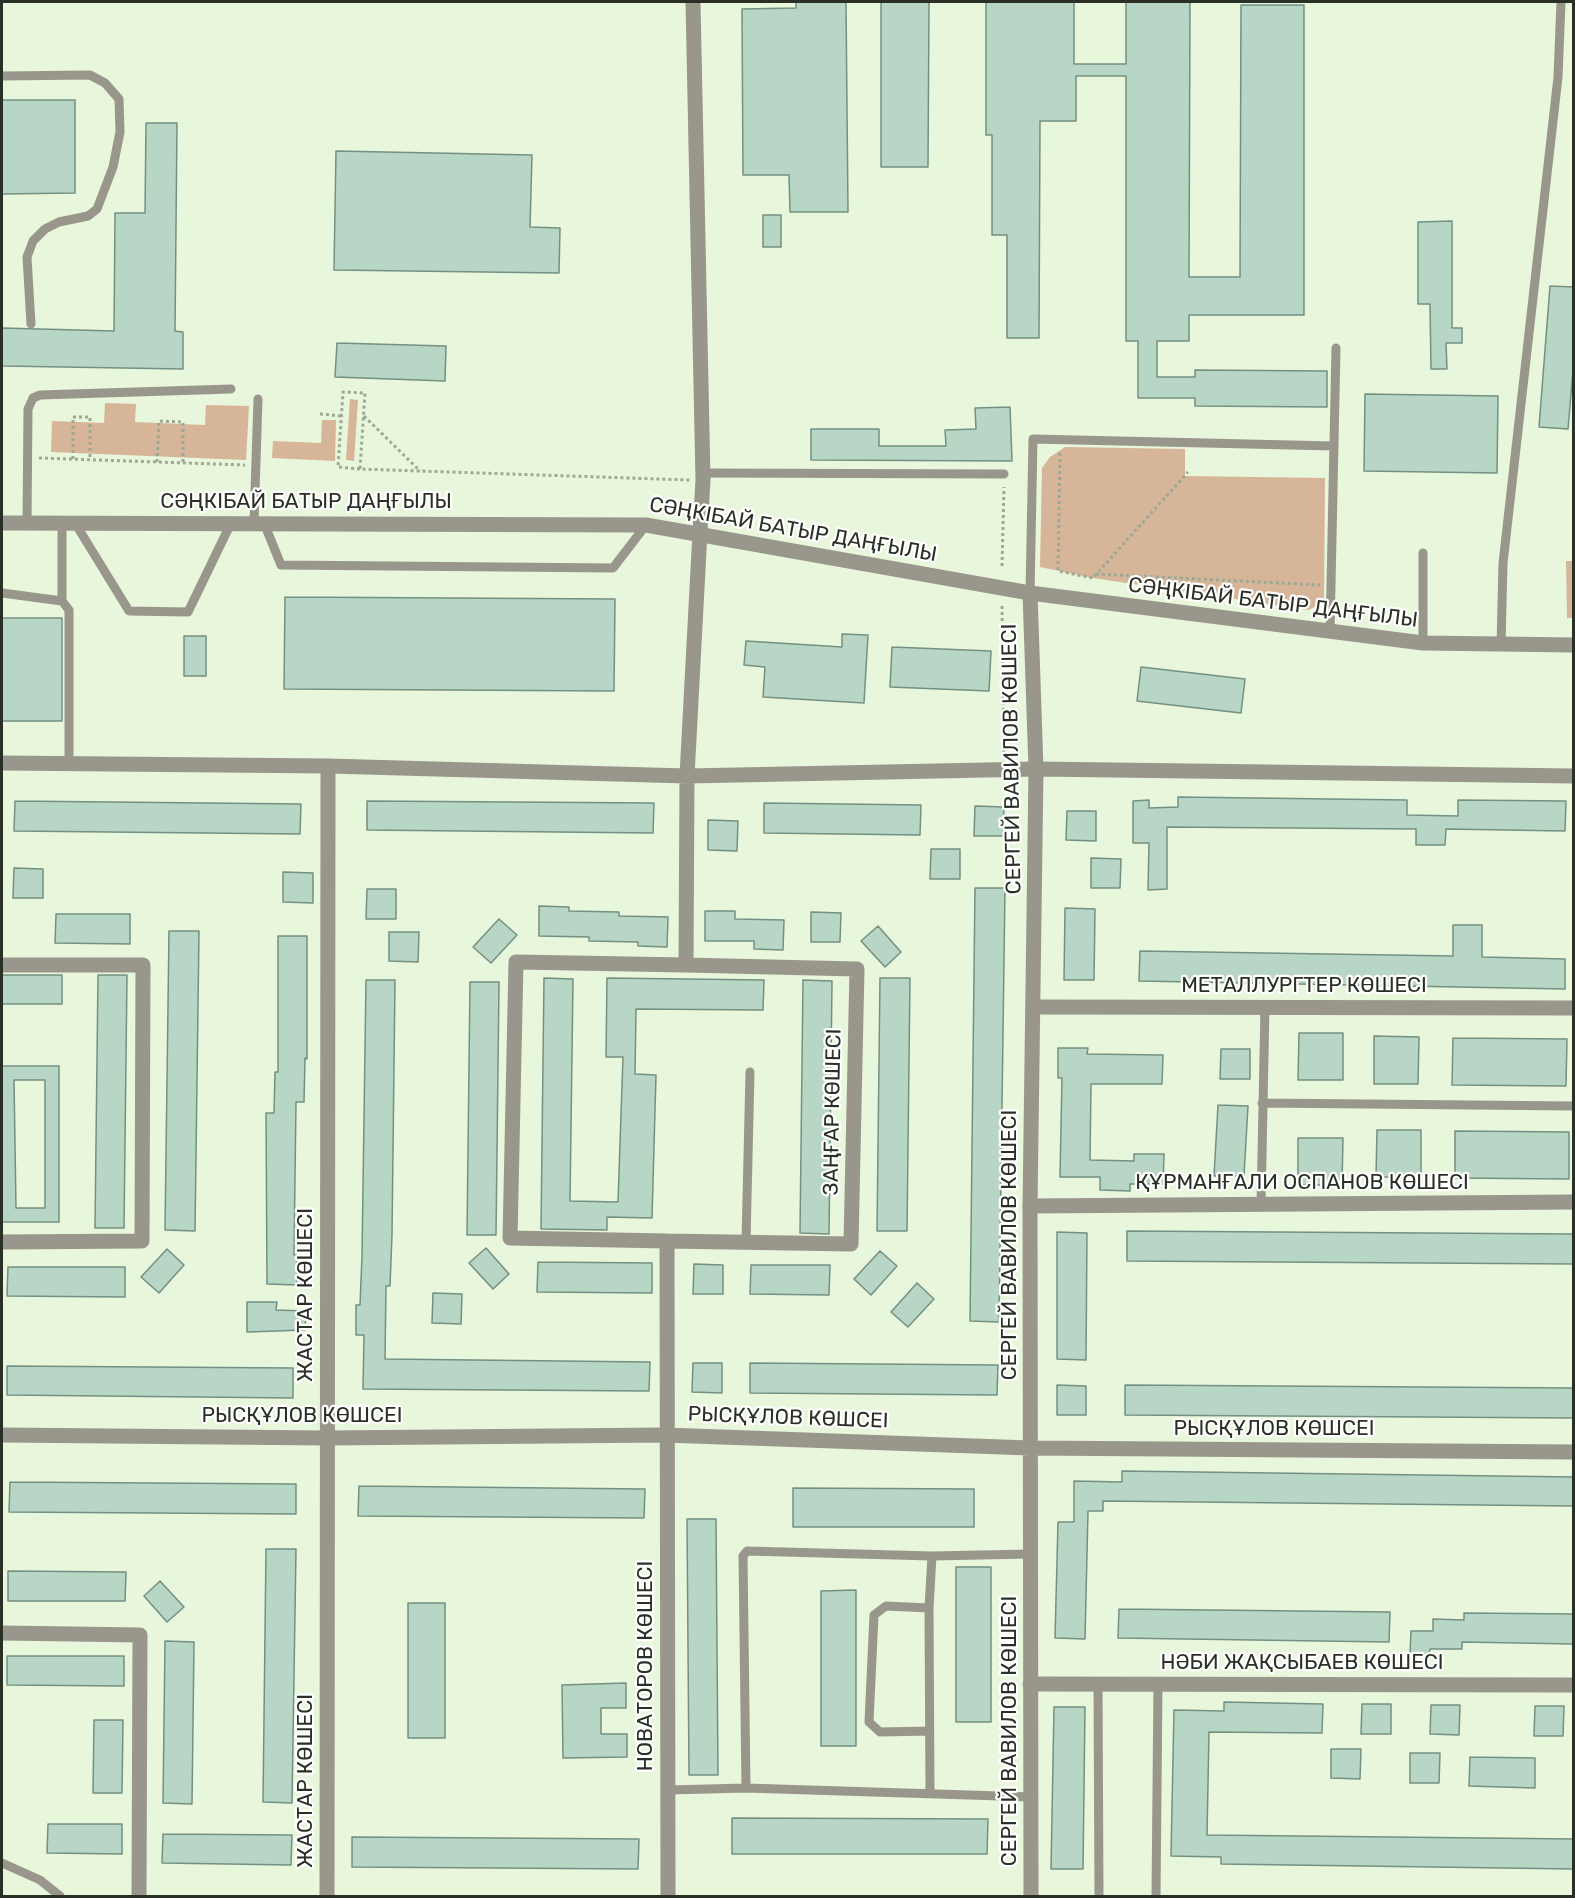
<!DOCTYPE html>
<html>
<head>
<meta charset="utf-8">
<style>
  body { margin:0 }
  #map { position:relative; width:1575px; height:1898px; overflow:hidden; background:#e8f6db; font-family:Rubik,sans-serif }
  canvas { display:block }
  .frame { position:absolute; inset:0; border:3px solid #2b3026; pointer-events:none }
</style>
</head>
<body>
<div id="map">
<canvas width="1575" height="1898"></canvas>
<div class="frame"></div>
</div>
<script>
const context = document.querySelector('canvas').getContext('2d');
context.lineJoin = 'round';
function paint(path, color) { context.fillStyle = color; context.fill(path, 'evenodd'); }
const shape = rows => new Path2D(rows.map(r => 'M' + r).join(''));
function trace(path, color, width, dash) { context.strokeStyle = color; context.lineWidth = width; context.lineCap = dash ? 'butt' : 'round'; context.setLineDash(dash || []); context.stroke(path); }
function label(font, color, halo, rows, align = 'center') {
  context.font = font + ' Rubik,sans-serif'; context.lineWidth = 4.5; context.setLineDash([]); context.textBaseline = 'middle'; context.strokeStyle = halo; context.fillStyle = color; for (const [text, x, y, turn = 0] of rows) {
    context.save(); context.translate(x, y); context.rotate((+turn || 0) * Math.PI / 180); context.textAlign = isNaN(turn) ? turn : align; if (halo) context.strokeText(text, 0, 0); context.fillText(text, 0, 0); context.restore();
  }
}
paint(shape([
  [350,399,358,400,354,461,346,460],
  [105,403,136,404,135,422,205,425,206,405,249,406,246,460,51,452,52,421,104,423],
  [322,420,336,420,335,461,272,458,273,441,321,443],
  [1065,447,1185,449,1185,476,1325,478,1324,603,1308,610,1093,578,1040,567,1042,468,1050,457],
  [1566,561,1573,561,1573,618,1567,618]
]), '#d7b598');
const building = shape([
  [796,2,846,2,848,212,790,212,789,175,743,175,742,9,796,8,796,2],
  [881,2,929,2,928,167,881,167,881,2],
  [986,2,1074,2,1074,64,1126,64,1126,2,1190,2,1189,277,1240,277,1241,5,1304,5,1304,315,1189,315,1189,341,1157,341,1157,377,1195,377,1195,370,1327,371,1327,407,1195,406,1195,398,1138,398,1138,341,1126,341,1126,76,1076,76,1076,121,1040,121,1039,338,1007,338,1007,235,992,235,992,135,986,135,986,2],
  [2,100,75,100,75,193,2,194,2,100],
  [146,123,177,123,175,331,183,332,183,369,2,366,2,328,114,331,115,213,145,213,146,123],
  [336,151,532,155,530,227,560,228,559,273,334,270,336,151],
  [763,215,781,215,781,247,763,247,763,215],
  [1452,221,1452,328,1462,328,1462,343,1446,343,1447,369,1431,369,1430,304,1418,304,1418,222,1452,221],
  [1550,286,1574,287,1574,359,1568,429,1539,427,1550,286],
  [337,343,446,346,445,381,335,377,337,343],
  [1365,394,1498,396,1497,473,1364,471,1365,394],
  [1010,407,1012,461,811,460,811,429,879,429,879,446,946,446,945,430,976,429,975,408,1010,407],
  [285,597,615,599,614,691,284,689,285,597],
  [2,618,62,618,62,721,2,721,2,618],
  [842,634,868,635,864,703,763,697,765,667,744,665,746,641,842,647,842,634],
  [184,636,206,636,206,676,184,676,184,636],
  [892,647,991,651,989,691,890,687,892,647],
  [1141,667,1245,679,1241,713,1137,701,1141,667],
  [1178,797,1407,800,1407,815,1458,816,1458,800,1566,801,1565,831,1446,829,1445,845,1416,845,1416,829,1167,827,1167,889,1148,890,1149,843,1133,843,1133,801,1149,800,1149,808,1178,807,1178,797],
  [15,801,301,804,300,834,14,831,15,801],
  [367,801,654,803,653,833,367,830,367,801],
  [764,803,921,805,920,835,764,833,764,803],
  [975,806,1004,807,1003,836,974,836,975,806],
  [1067,811,1096,811,1096,841,1066,840,1067,811],
  [708,820,738,821,737,851,708,850,708,820],
  [931,849,960,849,960,879,930,879,931,849],
  [1091,858,1121,859,1120,888,1091,888,1091,858],
  [14,868,43,869,43,898,13,898,14,868],
  [283,872,313,873,313,903,283,902,283,872],
  [975,888,1005,888,999,1322,970,1321,975,888],
  [367,889,396,889,396,919,366,919,367,889],
  [539,906,569,907,569,911,619,912,619,916,668,917,667,947,638,946,638,942,589,941,589,937,539,936,539,906],
  [1065,908,1095,909,1094,980,1064,980,1065,908],
  [705,911,735,911,735,919,784,920,783,950,754,949,754,941,705,941,705,911],
  [811,912,841,913,840,942,811,942,811,912],
  [56,914,130,914,130,944,55,943,56,914],
  [499,919,517,935,491,963,473,947,499,919],
  [1453,925,1482,925,1482,957,1565,959,1565,989,1139,981,1140,951,1453,956,1453,925],
  [878,926,901,952,885,967,861,941,878,926],
  [169,931,199,931,195,1231,165,1230,169,931],
  [389,932,419,932,418,962,389,961,389,932],
  [278,936,307,936,307,1059,305,1058,304,1102,296,1102,294,1255,297,1255,297,1285,267,1284,266,1113,274,1113,275,1072,278,1072,278,936],
  [2,975,62,975,62,1004,2,1004,2,975],
  [98,975,127,975,124,1228,95,1228,98,975],
  [544,978,573,979,570,1201,618,1202,623,1057,606,1057,607,978,764,980,763,1010,636,1009,635,1074,656,1075,652,1218,607,1217,607,1230,541,1229,544,978],
  [880,978,910,978,907,1231,877,1231,880,978],
  [366,980,395,980,392,1235,390,1286,386,1286,385,1359,650,1362,649,1391,363,1389,364,1335,356,1335,356,1305,360,1305,362,1256,366,980],
  [803,980,832,981,829,1234,800,1233,803,980],
  [470,982,499,982,496,1235,467,1235,470,982],
  [1299,1033,1343,1033,1343,1080,1298,1080,1299,1033],
  [1374,1036,1419,1037,1418,1084,1374,1084,1374,1036],
  [1453,1038,1567,1039,1566,1086,1452,1085,1453,1038],
  [1058,1048,1088,1048,1087,1054,1163,1055,1162,1084,1091,1084,1090,1160,1134,1161,1134,1154,1164,1154,1163,1184,1130,1184,1130,1191,1100,1190,1100,1177,1060,1177,1062,1078,1058,1078,1058,1048],
  [1221,1049,1250,1049,1250,1079,1220,1079,1221,1049],
  [2,1066,59,1066,59,1222,2,1222,2,1066],
  [14,1080,45,1080,45,1208,16,1208,14,1080],
  [1218,1105,1248,1106,1244,1176,1214,1176,1218,1105],
  [1377,1130,1421,1130,1421,1177,1376,1177,1377,1130],
  [1455,1131,1569,1132,1569,1179,1455,1178,1455,1131],
  [1298,1138,1343,1138,1342,1185,1298,1185,1298,1138],
  [1127,1231,1574,1234,1574,1264,1127,1261,1127,1231],
  [1057,1232,1087,1233,1086,1360,1057,1359,1057,1232],
  [486,1248,509,1274,493,1289,469,1263,486,1248],
  [167,1249,184,1265,159,1293,141,1277,167,1249],
  [880,1251,897,1266,871,1295,854,1279,880,1251],
  [538,1262,652,1263,652,1293,537,1292,538,1262],
  [694,1264,723,1265,723,1294,693,1294,694,1264],
  [751,1265,830,1265,829,1295,750,1294,751,1265],
  [8,1267,125,1267,125,1297,7,1296,8,1267],
  [917,1283,934,1299,908,1327,891,1312,917,1283],
  [433,1293,462,1294,461,1324,432,1323,433,1293],
  [247,1302,277,1302,276,1310,306,1311,305,1330,247,1332,247,1302],
  [693,1363,722,1363,722,1393,692,1392,693,1363],
  [750,1363,998,1365,997,1395,750,1393,750,1363],
  [7,1366,293,1368,293,1398,7,1395,7,1366],
  [1057,1385,1086,1386,1086,1415,1057,1415,1057,1385],
  [1125,1385,1574,1388,1574,1418,1125,1415,1125,1385],
  [1122,1471,1574,1477,1574,1506,1103,1501,1103,1511,1088,1511,1085,1639,1055,1638,1058,1522,1074,1522,1074,1481,1122,1482,1122,1471],
  [10,1482,296,1484,296,1514,9,1512,10,1482],
  [359,1486,645,1489,644,1518,358,1516,359,1486],
  [793,1488,974,1489,974,1527,793,1527,793,1488],
  [687,1519,716,1519,718,1775,689,1775,687,1519],
  [266,1549,296,1549,292,1803,263,1802,266,1549],
  [956,1567,991,1567,991,1722,956,1722,956,1567],
  [8,1571,126,1572,125,1601,8,1601,8,1571],
  [160,1581,184,1607,167,1622,144,1596,160,1581],
  [856,1590,856,1746,821,1746,821,1591,856,1590],
  [408,1603,445,1603,445,1738,408,1738,408,1603],
  [1119,1609,1390,1612,1389,1642,1118,1638,1119,1609],
  [1464,1613,1574,1614,1574,1644,1462,1642,1462,1649,1430,1649,1429,1654,1410,1654,1411,1631,1433,1631,1433,1619,1464,1620,1464,1613],
  [165,1641,194,1642,192,1804,163,1803,165,1641],
  [7,1656,124,1656,124,1686,7,1685,7,1656],
  [626,1683,626,1708,601,1708,601,1734,627,1734,627,1757,563,1758,562,1685,626,1683],
  [1224,1702,1323,1704,1322,1733,1209,1732,1207,1835,1574,1839,1574,1869,1221,1864,1221,1857,1171,1856,1174,1710,1224,1711,1224,1702],
  [1362,1704,1391,1704,1391,1734,1361,1734,1362,1704],
  [1431,1705,1460,1705,1459,1735,1430,1734,1431,1705],
  [1535,1706,1564,1706,1563,1736,1534,1736,1535,1706],
  [1054,1707,1085,1707,1083,1869,1051,1869,1054,1707],
  [94,1720,123,1720,122,1793,93,1793,94,1720],
  [1331,1749,1361,1749,1360,1779,1331,1778,1331,1749],
  [1410,1753,1440,1753,1439,1783,1410,1783,1410,1753],
  [1470,1757,1535,1758,1535,1788,1469,1786,1470,1757],
  [732,1818,988,1819,987,1854,732,1854,732,1818],
  [48,1824,122,1824,122,1854,47,1853,48,1824],
  [163,1834,292,1835,291,1865,162,1863,163,1834],
  [352,1837,639,1839,638,1869,352,1867,352,1837]
]);
paint(building, '#b8d6c6');
trace(building, '#749082', 1.5);
trace(shape([
  [320,414,341,416],
  [364,416,420,471],
  [1060,453,1058,571,1093,578,1188,472],
  [39,458,245,465],
  [73,459,73,417,90,417,90,459],
  [157,462,159,421,183,422,183,463],
  [360,469,338,467,343,392,365,393,360,469,690,480],
  [1002,566,1004,487],
  [1096,574,1320,585],
  [1002,606,1004,755]
]), '#9ea994', 3, [3, 3]);
trace(shape([
  [2,76,90,75,105,83,119,99,120,132,113,167,97,209,88,216,59,222,45,229,33,241,27,257,31,324],
  [703,473,1004,474],
  [27,523,28,409,33,398,40,395,231,389],
  [62,523,62,601,69,610,69,763],
  [75,523,129,611,188,612,231,523],
  [254,523,258,399],
  [264,523,281,565,613,568,646,525],
  [1423,553,1423,643],
  [2,593,62,601],
  [1030,593,1033,439,1334,446],
  [1330,632,1336,348],
  [1501,645,1503,563,1558,77,1561,2],
  [1262,1103,1574,1106],
  [1261,1205,1265,1006],
  [746,1242,750,1072],
  [932,1556,1030,1554],
  [929,1608,886,1606,874,1615,869,1722,880,1732,929,1731],
  [1098,1684,1099,1896],
  [668,1790,746,1788],
  [930,1793,929,1608,932,1556,747,1551,743,1556,746,1788,1032,1797],
  [2,1863,40,1880,60,1896],
  [1156,1896,1158,1683]
]), '#99968b', 9);
trace(shape([
  [2,763,328,766,687,776,1036,769,1574,776],
  [2,965,143,965,142,1241,2,1242],
  [1034,1007,1574,1008],
  [1030,1206,1574,1202],
  [667,1241,851,1244,857,969,686,965,687,776,700,532],
  [2,1633,140,1635,139,1896],
  [1030,1684,1574,1685],
  [327,1896,328,766],
  [668,1896,667,1241,510,1238,516,962,686,965]
]), '#99968b', 15);
trace(shape([
  [693,2,703,480,700,532],
  [2,523,646,525,1030,593,1423,643,1574,645],
  [1030,593,1036,769,1030,1206,1031,1896],
  [2,1435,327,1438,665,1435,1030,1448,1574,1452]
]), '#99968b', 15);
label('21px', '#2b3026', '#fff', [
  ["СӘҢКІБАЙ БАТЫР ДАҢҒЫЛЫ",306,502],
  ["СӘҢКІБАЙ БАТЫР ДАҢҒЫЛЫ",793,530,10],
  ["СӘҢКІБАЙ БАТЫР ДАҢҒЫЛЫ",1273,603,7],
  ["СЕРГЕЙ ВАВИЛОВ КӨШЕСІ",1012,759,-91],
  ["МЕТАЛЛУРГТЕР КӨШЕСІ",1304,986],
  ["ЗАҢҒАР КӨШЕСІ",833,1112,-89],
  ["ҚҰРМАНҒАЛИ ОСПАНОВ КӨШЕСІ",1302,1183],
  ["СЕРГЕЙ ВАВИЛОВ КӨШЕСІ",1010,1245,-90],
  ["ЖАСТАР КӨШЕСІ",306,1295,-90],
  ["РЫСҚҰЛОВ КӨШСЕІ",302,1416],
  ["РЫСҚҰЛОВ КӨШСЕІ",788,1418,2],
  ["РЫСҚҰЛОВ КӨШСЕІ",1274,1429],
  ["НӘБИ ЖАҚСЫБАЕВ КӨШЕСІ",1302,1663],
  ["НОВАТОРОВ КӨШЕСІ",646,1666,-90],
  ["СЕРГЕЙ ВАВИЛОВ КӨШЕСІ",1010,1731,-90],
  ["ЖАСТАР КӨШЕСІ",306,1781,-90]
]);
</script>
</body>
</html>
